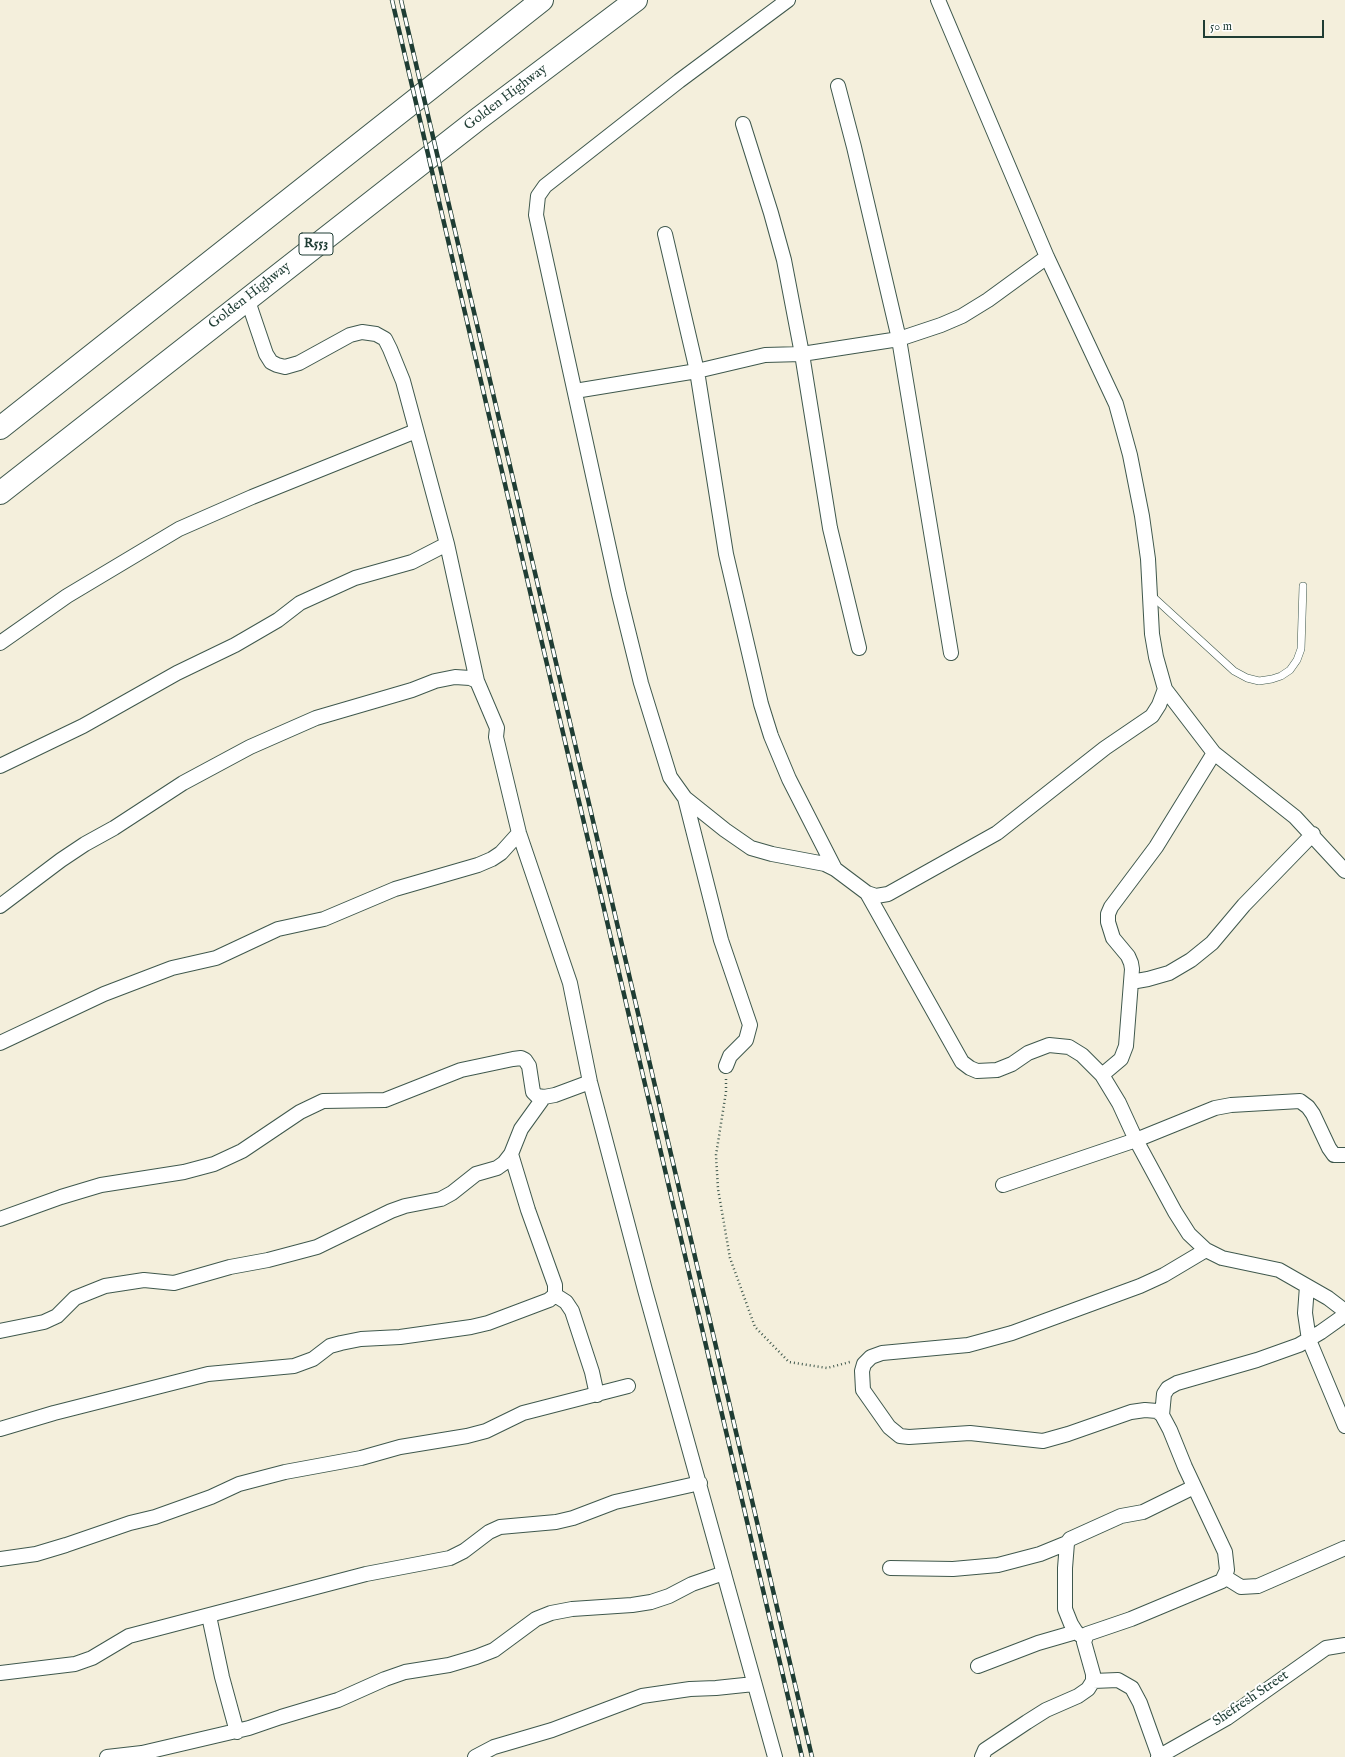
<!DOCTYPE html>
<html>
<head>
<meta charset="utf-8">
<style>
  body { margin:0 }
  #map { position:relative; width:1345px; height:1757px; overflow:hidden; background:#f4efdc; font-family:"IM FELL English",serif }
  canvas { display:block }
  .scale { position:absolute; left:1203px; top:20px; width:121px; height:18px; box-sizing:border-box; border:2px solid #1f3d34; border-top:0; padding-left:5px; font-size:12px; line-height:14px; white-space:nowrap; color:#1f3d34; -webkit-text-stroke:3px #fff; paint-order:stroke }
</style>
</head>
<body>
<div id="map">
<canvas width="1345" height="1757"></canvas>
<div class="scale">50 m</div>
</div>
<script>
const context = document.querySelector('canvas').getContext('2d');
context.lineJoin = 'round';
const shape = rows => new Path2D(rows.map(r => 'M' + r).join(''));
function trace(path, color, width, dash) { context.strokeStyle = color; context.lineWidth = width; context.lineCap = dash ? 'butt' : 'round'; context.setLineDash(dash || []); context.stroke(path); }
function label(font, color, halo, rows, align = 'center') {
  context.font = font + ' "IM FELL English",serif'; context.lineWidth = 4; context.setLineDash([]); context.textBaseline = 'middle'; context.strokeStyle = halo; context.fillStyle = color; for (const [text, x, y, turn = 0] of rows) {
    context.save(); context.translate(x, y); context.rotate((+turn || 0) * Math.PI / 180); context.textAlign = isNaN(turn) ? turn : align; if (halo) context.strokeText(text, 0, 0); context.fillText(text, 0, 0); context.restore();
  }
}
const lane = shape([
  [1151,595,1234,671,1247,678,1259,681,1272,679,1281,676,1290,670,1297,660,1301,649,1303,586]
]);
const street = shape([
  [788,0,679,81,545,186,538,196,536,215,619,594,641,683,670,777,685,798,725,830,751,848,772,854,825,864,835,869,867,893,876,896,888,894,997,833,1105,748,1152,716,1159,705,1165,689,1156,657,1152,634,1148,559,1142,516,1130,455,1116,404,1047,257,938,0],
  [838,86,854,147,899,339,951,653],
  [743,124,771,213,784,260,802,354,899,339,941,325,962,316,988,300,1047,257],
  [665,234,697,371,726,554,761,704,771,736,789,779,835,869],
  [575,391,697,371,765,355,802,354,830,528,859,648],
  [447,544,477,681],
  [0,643,67,596,179,529,252,497,416,431],
  [1165,689,1214,753,1295,817,1345,871],
  [0,766,83,726,177,673,235,645,278,620,300,603,355,578,412,562,447,544,403,381,390,349,385,339,376,334,362,332,350,335,299,363,285,367,277,365,271,362,266,354,247,298],
  [685,798,721,940,750,1025,746,1040,730,1056,726,1066],
  [867,893,962,1062,970,1068,977,1071,997,1070,1012,1064,1028,1053,1049,1045,1069,1047,1082,1055,1102,1075,1119,1103,1136,1140,1175,1212,1189,1234,1206,1250,1222,1258,1279,1270,1328,1298,1345,1311],
  [0,906,61,860,85,844,114,828,183,783,250,747,316,718,412,690,435,681,455,677,470,678,477,681,497,728,496,737,519,833,570,983,590,1082,645,1290,775,1757],
  [1131,982,1148,979,1169,973,1191,960,1212,943,1244,905,1313,834],
  [0,1043,104,994,172,968,216,958,278,929,324,919,395,889,478,865,492,859,501,853,519,833],
  [1102,1075,1121,1059,1126,1046,1132,969,1131,963,1128,956,1113,938,1108,922,1108,914,1111,907,1156,847,1214,753],
  [1003,1185,1136,1140,1215,1108,1231,1105,1300,1101,1308,1107,1313,1114,1329,1148,1334,1155,1345,1155],
  [0,1219,61,1197,101,1185,184,1172,214,1164,242,1151,300,1112,323,1101,385,1100,461,1070,513,1059,521,1058,525,1060,529,1066,533,1092,537,1096,544,1097,555,1095,590,1082],
  [1307,1286,1305,1313,1309,1340,1345,1426],
  [555,1295,566,1302,572,1311,592,1372,597,1395],
  [0,1331,44,1322,57,1316,75,1298,105,1286,144,1280,174,1283,230,1267,268,1260,317,1247,391,1211,405,1206,441,1199,452,1193,476,1174,497,1168,504,1163,511,1154,521,1129,544,1097],
  [1162,1415,1164,1394,1168,1388,1177,1383,1257,1360,1299,1345,1321,1332,1345,1315],
  [0,1429,54,1413,208,1374,294,1366,313,1359,330,1346,341,1343,361,1339,400,1337,471,1327,488,1323,549,1300,555,1295,555,1285,528,1210,511,1154],
  [0,1559,36,1554,66,1545,130,1523,155,1517,211,1497,239,1484,285,1472,361,1458,400,1447,467,1436,486,1431,523,1413,628,1386],
  [890,1568,953,1569,998,1565,1040,1554,1067,1543],
  [1225,1577,1241,1587,1258,1586,1345,1548],
  [209,1616,222,1677,237,1732],
  [1084,1638,1076,1632,1071,1624,1065,1609,1065,1568,1067,1543,1070,1539,1121,1516,1143,1512,1194,1487],
  [978,1666,1038,1643,1076,1632],
  [0,1673,75,1664,92,1658,129,1636,366,1574,450,1558,464,1551,489,1532,500,1527,556,1522,573,1518,615,1502,700,1483],
  [1093,1681,1118,1680,1132,1688,1140,1703,1159,1756],
  [107,1757,142,1753,249,1728,281,1717,338,1700,385,1679,405,1672,449,1665,476,1657,494,1650,536,1619,551,1613,572,1609,632,1605,651,1602,669,1596,692,1584,724,1573],
  [475,1757,494,1747,552,1730,642,1696,690,1689,716,1688,754,1684],
  [982,1757,985,1750,1027,1722,1046,1710,1078,1696,1088,1689,1093,1681,1093,1674,1084,1642,1087,1634,1131,1619,1222,1581,1227,1570,1225,1552,1185,1467,1170,1430,1162,1415,1157,1411,1145,1410,1131,1412,1068,1434,1043,1441,970,1433,909,1437,900,1436,889,1427,863,1390,862,1371,864,1364,871,1357,882,1353,968,1345,1012,1333,1140,1286,1164,1275,1206,1250],
  [1158,1757,1227,1718,1326,1648,1345,1645]
]);
const primary = shape([
  [0,428,542,0],
  [0,493,478,119,636,0]
]);
trace(lane, '#3f584d', 8);
trace(street, '#3f584d', 16);
trace(primary, '#3f584d', 24);
trace(shape([
  [726,1079,726,1092,716,1155,718,1189,730,1258,755,1327,789,1362,827,1368,850,1362]
]), '#3f584d', 2.5, [1, 3]);
trace(lane, '#fff', 7);
trace(street, '#fff', 14);
trace(primary, '#fff', 22);
const rail = shape([
  [392,0,802,1757],
  [401,0,812,1757]
]);
trace(rail, '#1f3d34', 4.5);
trace(rail, '#fff', 3, [9]);
for (const [x, y, w] of [
  [316,244,34]
]) { const box = new Path2D(); box.roundRect(x - w / 2, y - 11, w, 22, 3); context.fillStyle = '#fff'; context.fill(box); trace(box, '#1f3d34', 1); }
label('bold 13px', '#1f3d34', null, [
  ["R553",316,244]
]);
label('14px', '#1f3d34', '#fff', [
  ["Golden Highway",506,98,-37],
  ["Golden Highway",250,296,-38],
  ["Shefresh Street",1251,1699,-34]
]);
</script>
</body>
</html>
